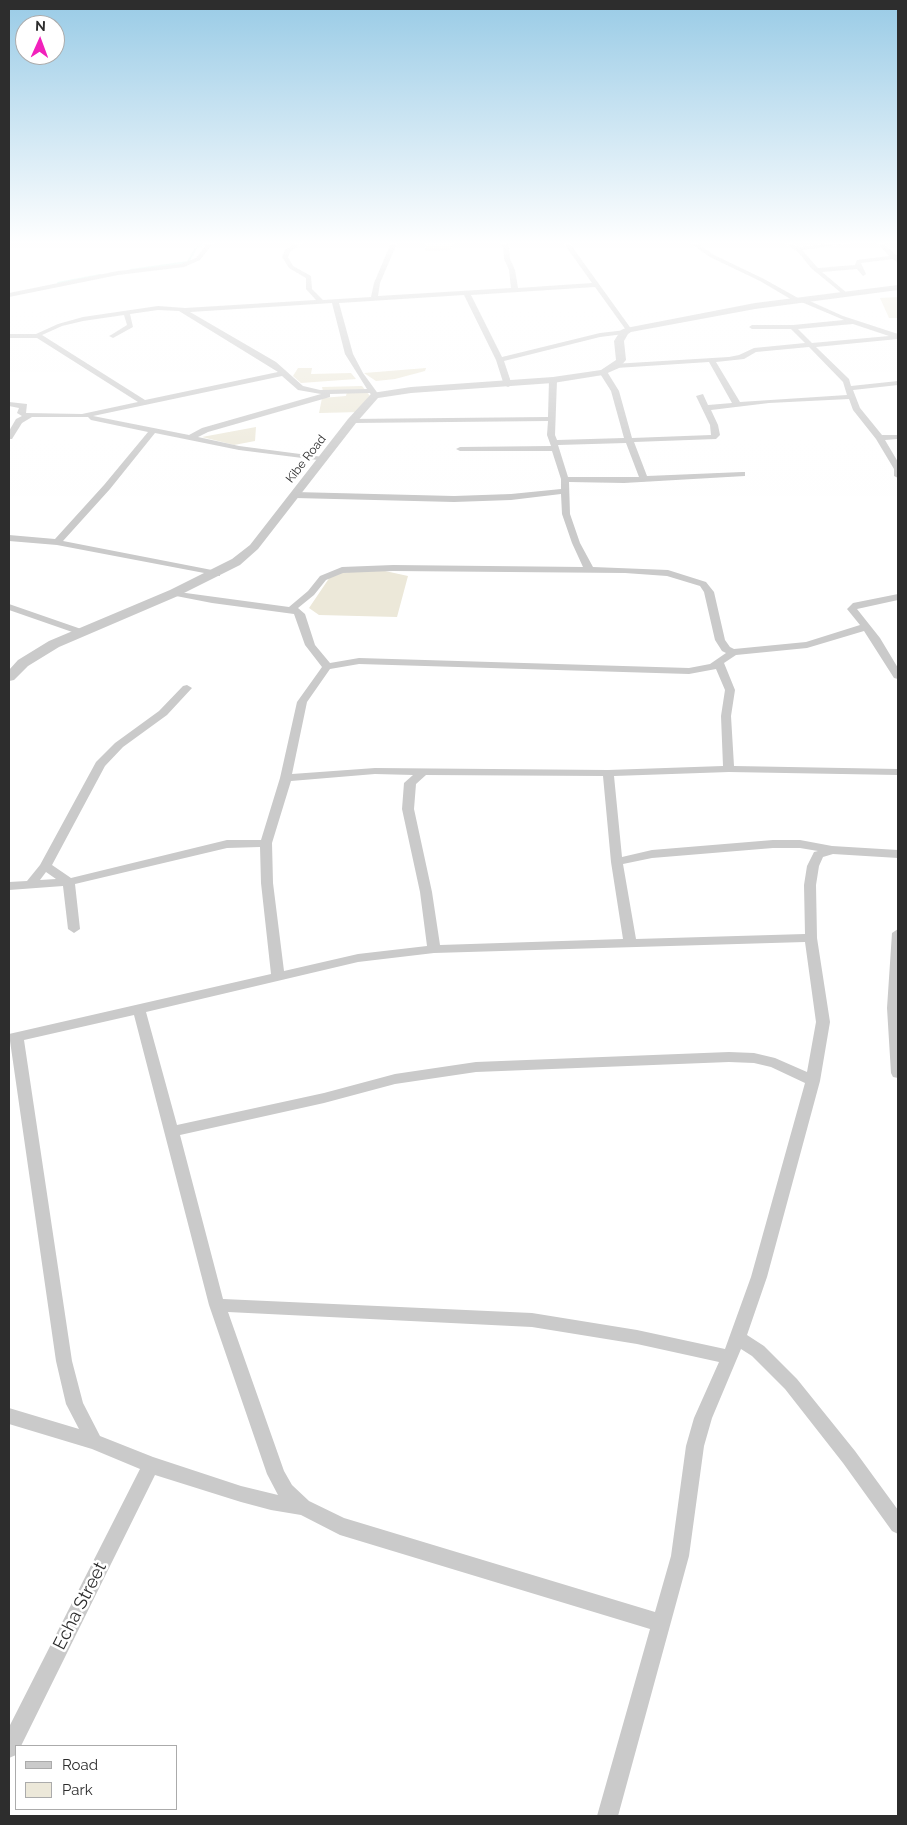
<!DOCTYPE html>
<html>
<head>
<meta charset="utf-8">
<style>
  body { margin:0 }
  #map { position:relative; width:907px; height:1825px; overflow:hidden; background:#fff; font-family:Raleway,sans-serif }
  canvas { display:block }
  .frame { position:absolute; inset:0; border:10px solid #2d2d2d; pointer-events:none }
  .legend { position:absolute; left:15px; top:1745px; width:162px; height:65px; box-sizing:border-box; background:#fff; border:1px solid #ababab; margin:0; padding:6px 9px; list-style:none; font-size:15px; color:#2d2d2d }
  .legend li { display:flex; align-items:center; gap:10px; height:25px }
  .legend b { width:25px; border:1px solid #ababab }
  .north { position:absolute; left:15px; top:15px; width:50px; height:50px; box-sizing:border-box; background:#fff; border:1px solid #ababab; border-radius:50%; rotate:2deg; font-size:14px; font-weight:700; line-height:20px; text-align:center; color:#2d2d2d }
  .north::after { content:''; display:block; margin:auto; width:18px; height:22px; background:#f121bb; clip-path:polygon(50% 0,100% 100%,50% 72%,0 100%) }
</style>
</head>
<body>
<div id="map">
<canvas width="907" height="1825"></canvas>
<div class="frame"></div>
<ul class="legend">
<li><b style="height:6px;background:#cacaca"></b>Road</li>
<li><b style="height:14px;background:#ece8d9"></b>Park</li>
</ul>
<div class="north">N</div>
</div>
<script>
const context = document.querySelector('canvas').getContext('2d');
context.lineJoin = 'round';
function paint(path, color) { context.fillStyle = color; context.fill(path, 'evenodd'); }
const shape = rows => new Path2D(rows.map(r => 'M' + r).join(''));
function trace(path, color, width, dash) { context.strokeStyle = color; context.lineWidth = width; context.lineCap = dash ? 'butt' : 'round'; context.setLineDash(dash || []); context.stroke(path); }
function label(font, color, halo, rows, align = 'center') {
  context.font = font + ' Raleway,sans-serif'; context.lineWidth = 5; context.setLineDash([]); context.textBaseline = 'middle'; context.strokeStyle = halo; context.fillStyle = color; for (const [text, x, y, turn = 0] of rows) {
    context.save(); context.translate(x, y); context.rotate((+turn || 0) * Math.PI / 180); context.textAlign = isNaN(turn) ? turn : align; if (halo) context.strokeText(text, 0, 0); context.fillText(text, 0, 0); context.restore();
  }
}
paint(shape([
  [426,241,455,241,450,250,425,251],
  [898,297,898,318,889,318,880,298],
  [298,368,312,368,311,374,351,373,356,379,301,383,293,376],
  [426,368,425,371,395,379,376,381,364,373],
  [362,386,370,396,360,412,319,413,322,398,346,396,347,391,323,391,322,387],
  [256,427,255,441,234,445,202,437],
  [359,571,385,571,408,576,397,617,319,615,309,608,332,574]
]), '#ece8d9');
trace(shape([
  [131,270,188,262,196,248,211,241],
  [58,283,100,275]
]), '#c3ede2', 2);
paint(shape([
  [209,241,215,241,200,260,184,267,118,275,9,297,9,293,118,271,181,264,196,258,209,241],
  [298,241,305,241,290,252,288,257,293,266,311,276,312,289,323,300,371,297,374,283,392,241,398,241,380,283,378,296,511,288,509,270,504,259,503,246,499,241,505,241,509,246,510,259,515,270,518,288,592,283,562,241,568,241,632,330,624,334,600,337,504,361,512,385,508,387,504,385,496,360,464,295,339,303,353,354,363,373,379,395,378,397,372,397,370,393,330,394,330,397,208,432,198,437,239,446,323,457,327,459,326,461,239,450,155,433,110,489,63,541,217,571,220,572,220,576,57,545,9,541,9,535,55,539,104,485,148,432,91,420,88,417,32,417,22,423,12,439,9,439,9,431,16,419,22,416,17,413,19,408,9,406,9,402,27,404,26,413,82,414,138,402,37,338,9,338,9,334,36,334,58,324,83,317,158,306,185,308,316,300,306,289,306,278,289,268,282,257,285,250,298,241],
  [595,287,626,330,600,333,502,357,471,295,595,287],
  [332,303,345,354,367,389,320,390,303,386,276,362,190,312,332,303],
  [158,310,179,311,278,372,145,400,42,335,62,326,83,321,124,315,127,325,111,335,109,336,113,338,133,327,130,314,158,310],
  [282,376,298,390,321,394,202,428,189,435,93,416,282,376],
  [687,241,694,241,714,255,764,279,798,298,803,298,843,316,898,334,898,339,816,347,849,379,851,386,898,381,898,385,853,390,860,408,882,435,898,435,898,439,885,440,898,462,898,478,894,476,894,469,876,439,853,410,849,399,769,403,711,410,718,425,720,435,716,439,634,442,647,476,742,472,745,472,745,476,624,483,569,482,570,514,580,543,593,567,668,570,706,582,714,592,725,640,730,647,734,649,806,642,860,625,847,609,853,603,898,594,898,600,857,609,880,638,898,668,898,679,894,678,864,631,807,648,736,655,724,663,735,690,731,716,734,766,898,769,898,775,729,772,614,776,622,857,652,850,773,840,800,840,832,846,898,850,898,858,833,854,823,857,819,866,816,885,817,938,830,1022,820,1081,767,1277,747,1335,764,1346,797,1379,855,1451,898,1510,898,1534,892,1531,843,1463,785,1389,752,1356,741,1349,712,1418,704,1446,689,1556,618,1816,597,1816,650,1629,340,1535,301,1515,271,1510,241,1502,155,1475,21,1746,16,1746,16,1755,9,1758,9,1727,140,1469,92,1449,9,1424,9,1408,79,1429,66,1404,56,1361,9,1034,271,974,261,883,260,847,227,848,75,884,80,929,74,933,68,929,63,886,9,890,9,882,27,881,40,865,96,762,115,743,159,711,183,686,187,685,192,688,167,715,123,747,105,766,52,865,71,878,227,840,261,840,280,778,297,702,322,667,305,645,294,614,212,603,171,595,171,591,289,607,308,591,320,576,342,567,393,565,583,567,572,543,562,514,561,494,511,500,454,502,295,498,291,495,295,492,454,496,511,494,561,489,561,479,552,451,460,451,456,449,460,447,551,446,547,435,548,421,352,423,349,423,349,419,548,417,549,380,553,378,557,380,555,435,557,440,624,438,611,391,599,372,603,370,606,370,619,391,632,438,711,435,710,425,696,396,703,394,708,405,732,403,709,362,616,368,612,366,613,364,729,357,739,355,754,348,805,343,791,329,752,329,749,327,752,325,793,325,844,320,799,301,794,301,760,281,710,257,687,241],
  [853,324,889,336,812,343,798,329,853,324],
  [809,347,843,382,847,395,740,402,716,362,744,359,756,352,809,347],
  [626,443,639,477,568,477,558,445,626,443],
  [393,571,625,573,667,576,700,586,704,592,715,640,722,651,726,653,710,664,689,668,359,658,330,663,315,645,305,614,298,608,314,595,326,580,343,573,393,571],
  [359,664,689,674,716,669,725,690,721,716,723,766,608,770,375,768,292,774,307,702,330,669,359,664],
  [375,774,413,775,404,783,402,809,420,892,427,946,358,954,284,971,273,883,272,843,291,781,375,774],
  [426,775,603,776,611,862,623,939,440,945,432,892,414,809,416,784,426,775],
  [773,848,800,848,818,851,814,852,807,866,804,885,805,934,636,939,623,864,652,858,773,848],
  [46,872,56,879,40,880,46,872],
  [805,942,816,1022,807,1072,775,1058,754,1053,729,1052,476,1062,395,1074,324,1093,177,1125,146,1012,358,962,434,953,805,942],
  [134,1015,209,1305,267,1474,278,1495,241,1486,153,1457,100,1436,83,1403,72,1361,24,1040,134,1015],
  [729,1062,754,1063,771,1067,805,1083,751,1277,725,1349,637,1330,532,1313,223,1299,180,1135,324,1103,395,1084,476,1072,729,1062],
  [228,1312,532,1327,637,1344,719,1362,694,1418,686,1446,671,1556,655,1612,344,1518,309,1501,292,1485,284,1471,228,1312],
  [782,241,789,241,798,247,849,241,867,241,802,250,818,268,855,265,857,260,889,256,875,241,881,241,896,255,898,255,898,263,893,259,861,263,866,274,863,276,857,269,822,272,847,293,847,295,845,296,811,268,799,253,782,241],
  [9,604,84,630,86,632,84,634,78,634,9,610,9,604],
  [898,929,898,1078,893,1077,891,1073,887,1008,892,933,898,929]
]), '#cacaca');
paint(shape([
  [898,285,898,290,755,309,631,332,628,334,624,341,626,360,619,368,603,375,553,383,411,393,378,398,356,423,258,549,240,565,178,596,59,647,28,666,14,680,9,681,9,670,18,660,49,641,170,590,232,559,250,545,348,419,372,393,411,387,553,377,601,370,616,360,614,341,621,330,626,328,755,303,898,285]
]), '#cacaca');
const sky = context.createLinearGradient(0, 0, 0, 496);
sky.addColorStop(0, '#99cbe6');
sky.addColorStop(0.49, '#fff');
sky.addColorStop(1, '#ffffff00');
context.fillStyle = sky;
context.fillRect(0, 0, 907, 496);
label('12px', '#2d2d2d', '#fff', [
  ["Kibe Road",306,459,-52]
]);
label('18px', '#2d2d2d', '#fff', [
  ["Echa Street",80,1606,-63]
]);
</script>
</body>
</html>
